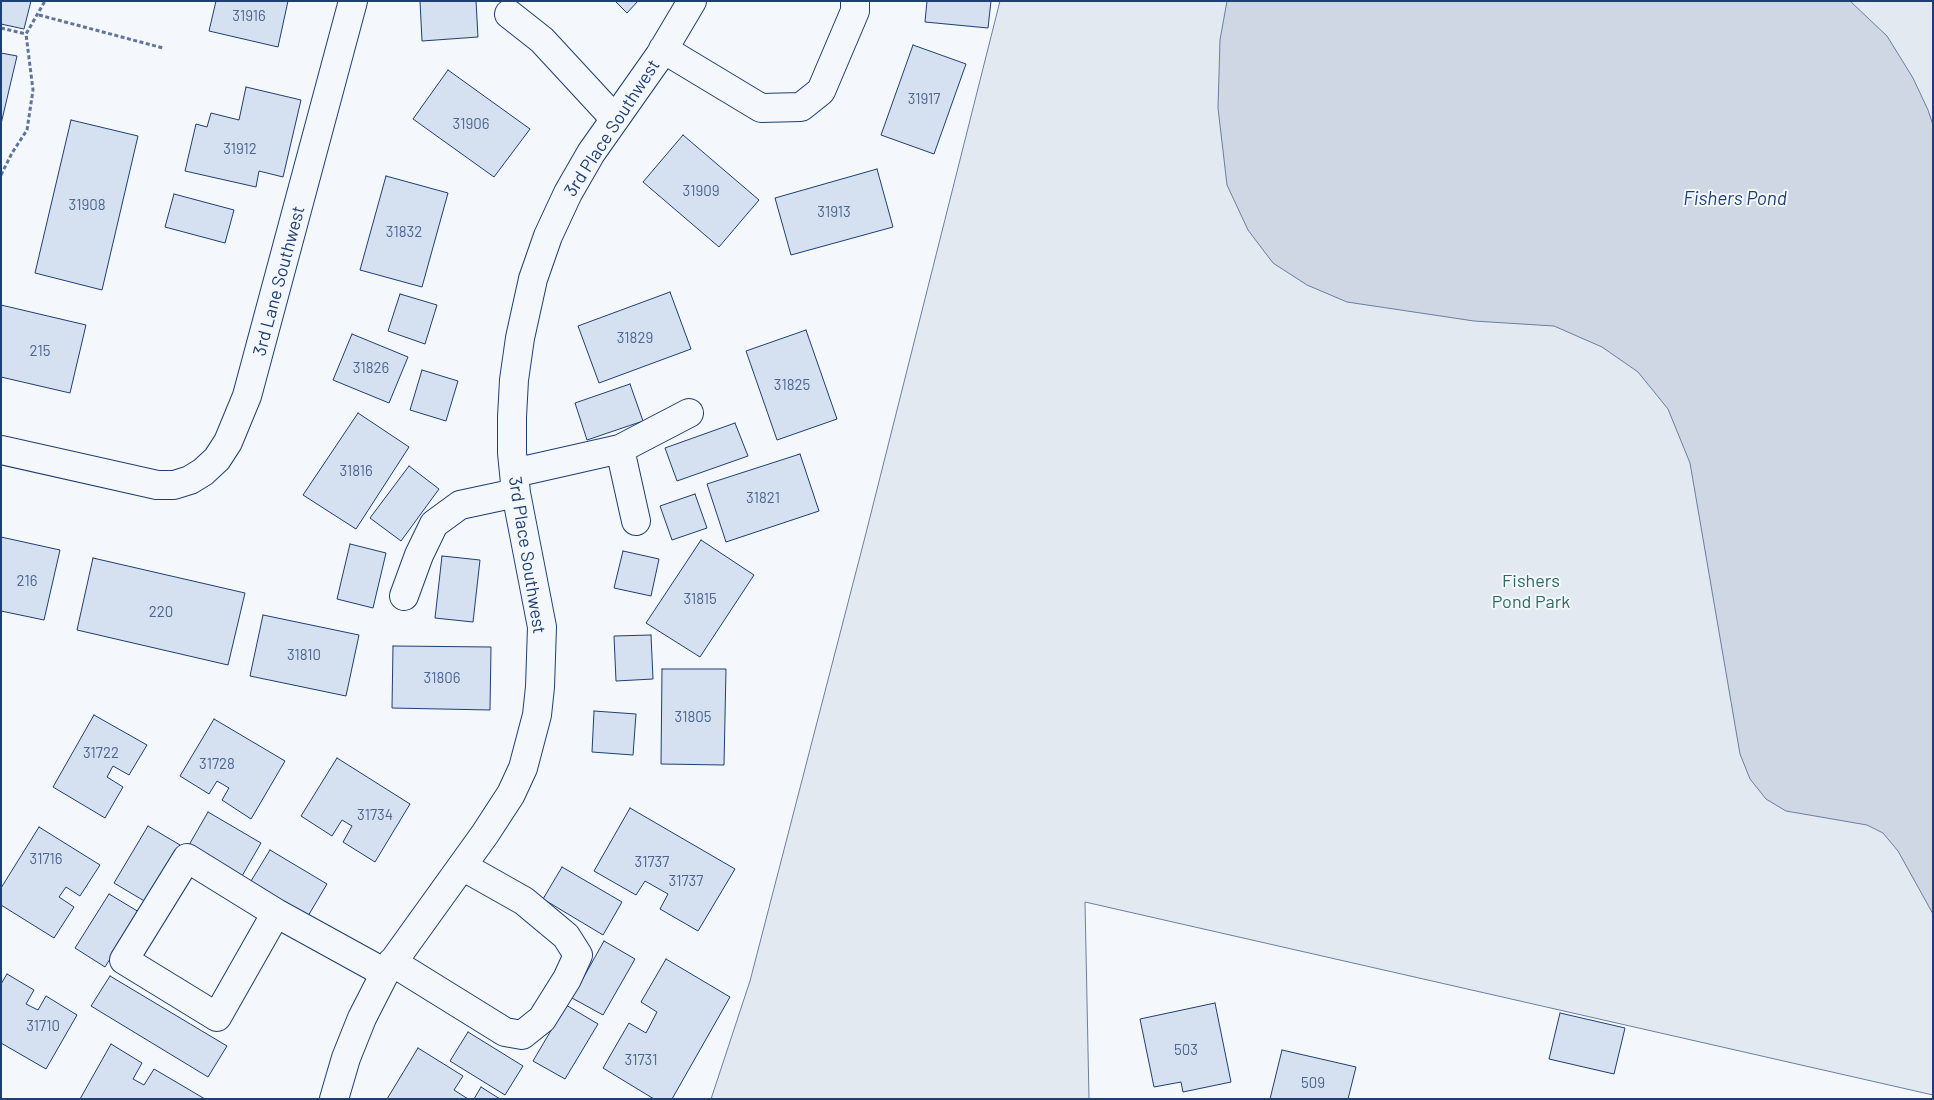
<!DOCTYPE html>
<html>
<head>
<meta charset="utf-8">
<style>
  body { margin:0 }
  #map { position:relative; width:1934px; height:1100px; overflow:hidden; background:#f4f7fb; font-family:Barlow,sans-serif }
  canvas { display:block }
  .frame { position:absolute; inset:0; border:2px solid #1d3f73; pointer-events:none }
</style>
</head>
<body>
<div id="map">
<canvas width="1934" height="1100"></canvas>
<div class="frame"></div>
</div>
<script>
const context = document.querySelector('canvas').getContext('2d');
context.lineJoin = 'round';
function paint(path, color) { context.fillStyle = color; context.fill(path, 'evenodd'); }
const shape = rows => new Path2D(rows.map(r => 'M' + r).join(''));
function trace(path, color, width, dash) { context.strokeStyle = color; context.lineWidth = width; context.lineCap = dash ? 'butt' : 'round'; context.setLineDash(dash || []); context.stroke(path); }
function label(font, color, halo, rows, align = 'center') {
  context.font = font + ' Barlow,sans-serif'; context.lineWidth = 4; context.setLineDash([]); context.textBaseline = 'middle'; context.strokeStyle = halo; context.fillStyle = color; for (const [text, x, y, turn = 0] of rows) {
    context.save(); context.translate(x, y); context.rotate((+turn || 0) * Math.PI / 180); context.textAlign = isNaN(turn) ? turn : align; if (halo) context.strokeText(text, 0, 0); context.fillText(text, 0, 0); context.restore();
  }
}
const green = shape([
  [1000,1,1933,1,1933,1095,1085,902,1089,1099,711,1099,750,981,865,537,1000,1]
]);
paint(green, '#e3e9f0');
trace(green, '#687fa3', 1);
const water = shape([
  [1227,1,1850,1,1887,36,1913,78,1928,110,1933,125,1933,914,1898,851,1883,833,1867,825,1786,811,1766,799,1750,779,1740,754,1690,463,1668,409,1638,372,1602,347,1554,326,1474,321,1347,302,1307,285,1273,263,1248,230,1227,185,1218,108,1220,40,1227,1]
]);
paint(water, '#cfd7e4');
trace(water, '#687fa3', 1);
const building = shape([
  [1,1,31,1,24,29,1,24,1,1],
  [216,1,288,1,278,47,209,31,216,1],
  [420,1,476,1,478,37,422,41,420,1],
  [615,1,638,1,627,13,615,1],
  [927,1,991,1,988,28,925,22,927,1],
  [913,45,966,64,934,154,881,135,913,45],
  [1,53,17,56,1,124,1,53],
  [448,70,530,129,494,177,413,119,448,70],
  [246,87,301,100,283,177,259,171,256,187,185,171,196,124,207,127,211,113,239,120,246,87],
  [71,120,138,136,102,290,35,273,71,120],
  [683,135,759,200,719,247,643,182,683,135],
  [877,169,893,227,791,255,775,198,877,169],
  [386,176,448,193,422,287,360,270,386,176],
  [174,194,234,210,225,243,165,227,174,194],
  [670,292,691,349,599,383,578,326,670,292],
  [400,294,437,305,425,344,388,331,400,294],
  [1,305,86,325,70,393,1,377,1,305],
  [806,330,837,419,777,440,746,351,806,330],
  [352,334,408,357,389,403,333,380,352,334],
  [422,370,458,381,446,421,410,410,422,370],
  [630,384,643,421,587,440,575,403,630,384],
  [358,413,409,447,356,529,303,495,358,413],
  [735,423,748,456,677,481,665,448,735,423],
  [800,454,819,511,726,542,707,484,800,454],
  [409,466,439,489,401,541,370,518,409,466],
  [695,494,707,528,672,540,660,506,695,494],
  [1,537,60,550,44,620,1,611,1,537],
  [701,540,754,575,700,657,646,623,701,540],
  [350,544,386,553,373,608,337,599,350,544],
  [623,551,659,559,651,596,614,588,623,551],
  [442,556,480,560,473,622,435,618,442,556],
  [93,558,245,593,228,665,77,630,93,558],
  [263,615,359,635,346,696,250,676,263,615],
  [651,635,653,679,616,681,614,636,651,635],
  [393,646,491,647,490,710,392,708,393,646],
  [662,669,726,669,724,765,661,764,662,669],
  [594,711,636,714,633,755,592,752,594,711],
  [94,715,147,745,129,775,113,766,107,777,123,787,105,818,53,787,94,715],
  [214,719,285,761,251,819,222,800,229,788,217,781,209,794,180,776,214,719],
  [337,758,410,804,375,862,343,842,352,826,342,820,332,836,301,816,337,758],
  [630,808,735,869,698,931,660,909,668,894,645,881,636,895,594,871,630,808],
  [208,812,261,843,242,876,189,845,208,812],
  [148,826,180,845,146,902,114,883,148,826],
  [39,827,100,865,80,896,66,887,59,897,74,907,54,938,1,905,1,888,39,827],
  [270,850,327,884,308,916,251,881,270,850],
  [562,867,622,902,603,935,543,899,562,867],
  [109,894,139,912,105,967,75,948,109,894],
  [604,941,635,959,603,1015,572,998,604,941],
  [666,959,730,997,672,1099,654,1099,603,1068,629,1023,646,1033,657,1012,641,1002,666,959],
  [7,974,34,990,26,1004,38,1010,46,996,77,1015,46,1069,1,1043,1,984,7,974],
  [110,976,227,1046,208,1077,91,1006,110,976],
  [1215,1003,1231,1082,1183,1092,1181,1082,1154,1087,1140,1019,1215,1003],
  [566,1005,598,1024,565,1079,533,1061,566,1005],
  [1560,1013,1625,1028,1614,1074,1549,1059,1560,1013],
  [468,1032,523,1066,505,1095,450,1061,468,1032],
  [111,1044,142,1063,133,1079,144,1085,154,1069,205,1099,80,1099,111,1044],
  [418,1048,463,1076,454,1090,468,1099,387,1099,418,1048],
  [1282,1050,1356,1067,1348,1099,1270,1099,1282,1050],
  [481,1087,500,1099,474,1099,481,1087]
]);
paint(building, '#d5e0f0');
trace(building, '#1d3f73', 1);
const minor = shape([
  [509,14,542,40,615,119],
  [663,49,761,108,801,107,821,91,855,11,855,1],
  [620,449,636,521],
  [1,450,157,485,174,485,190,480,203,472,217,459,228,442,247,396,353,1],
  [514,473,620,449,689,413],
  [404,596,419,555,434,524,460,505,516,493],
  [276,913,187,858,124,960,217,1017,276,913,385,973],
  [392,962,505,1032,522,1035,542,1019,567,979,578,955,566,936,524,901,462,866],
  [334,1099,346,1058,362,1018,385,973,485,834,511,794,523,768,537,715,540,687,542,627,516,493,512,453,512,417,514,380,520,338,533,279,548,236,568,193,591,153,660,55,692,1]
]);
trace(minor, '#1d3f73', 30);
trace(shape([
  [39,15,163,48],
  [1,28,26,34],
  [1,175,12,153,27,130,33,90,26,34,45,1]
]), '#5e769c', 3, [4, 2.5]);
trace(minor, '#f4f7fb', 28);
label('15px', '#4b6792', null, [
  ["31916",249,16],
  ["31917",924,99],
  ["31906",471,124],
  ["31912",240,149],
  ["31909",701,191],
  ["31908",87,205],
  ["31913",834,212],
  ["31832",404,232],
  ["31829",635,338],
  ["215",40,351],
  ["31826",371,368],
  ["31825",792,385],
  ["31816",356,471],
  ["31821",763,498],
  ["216",27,581],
  ["31815",700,599],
  ["220",161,612],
  ["31810",304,655],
  ["31806",442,678],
  ["31805",693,717],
  ["31722",101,753],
  ["31728",217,764],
  ["31734",375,815],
  ["31716",46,859],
  ["31737",652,862],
  ["31737",686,881],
  ["31710",43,1026],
  ["503",1186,1050],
  ["31731",641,1060],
  ["509",1313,1083]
]);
label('18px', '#1d3f73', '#f4f7fb', [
  ["3rd Place Southwest",612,128,-57],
  ["3rd Lane Southwest",279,281,-75],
  ["3rd Place Southwest",527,555,81]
]);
label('18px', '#2c6c60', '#f4f7fb', [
  ["Fishers",1531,581],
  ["Pond Park",1531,602]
]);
label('italic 19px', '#1d3f73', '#f4f7fb', [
  ["Fishers Pond",1735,199]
]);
</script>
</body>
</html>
